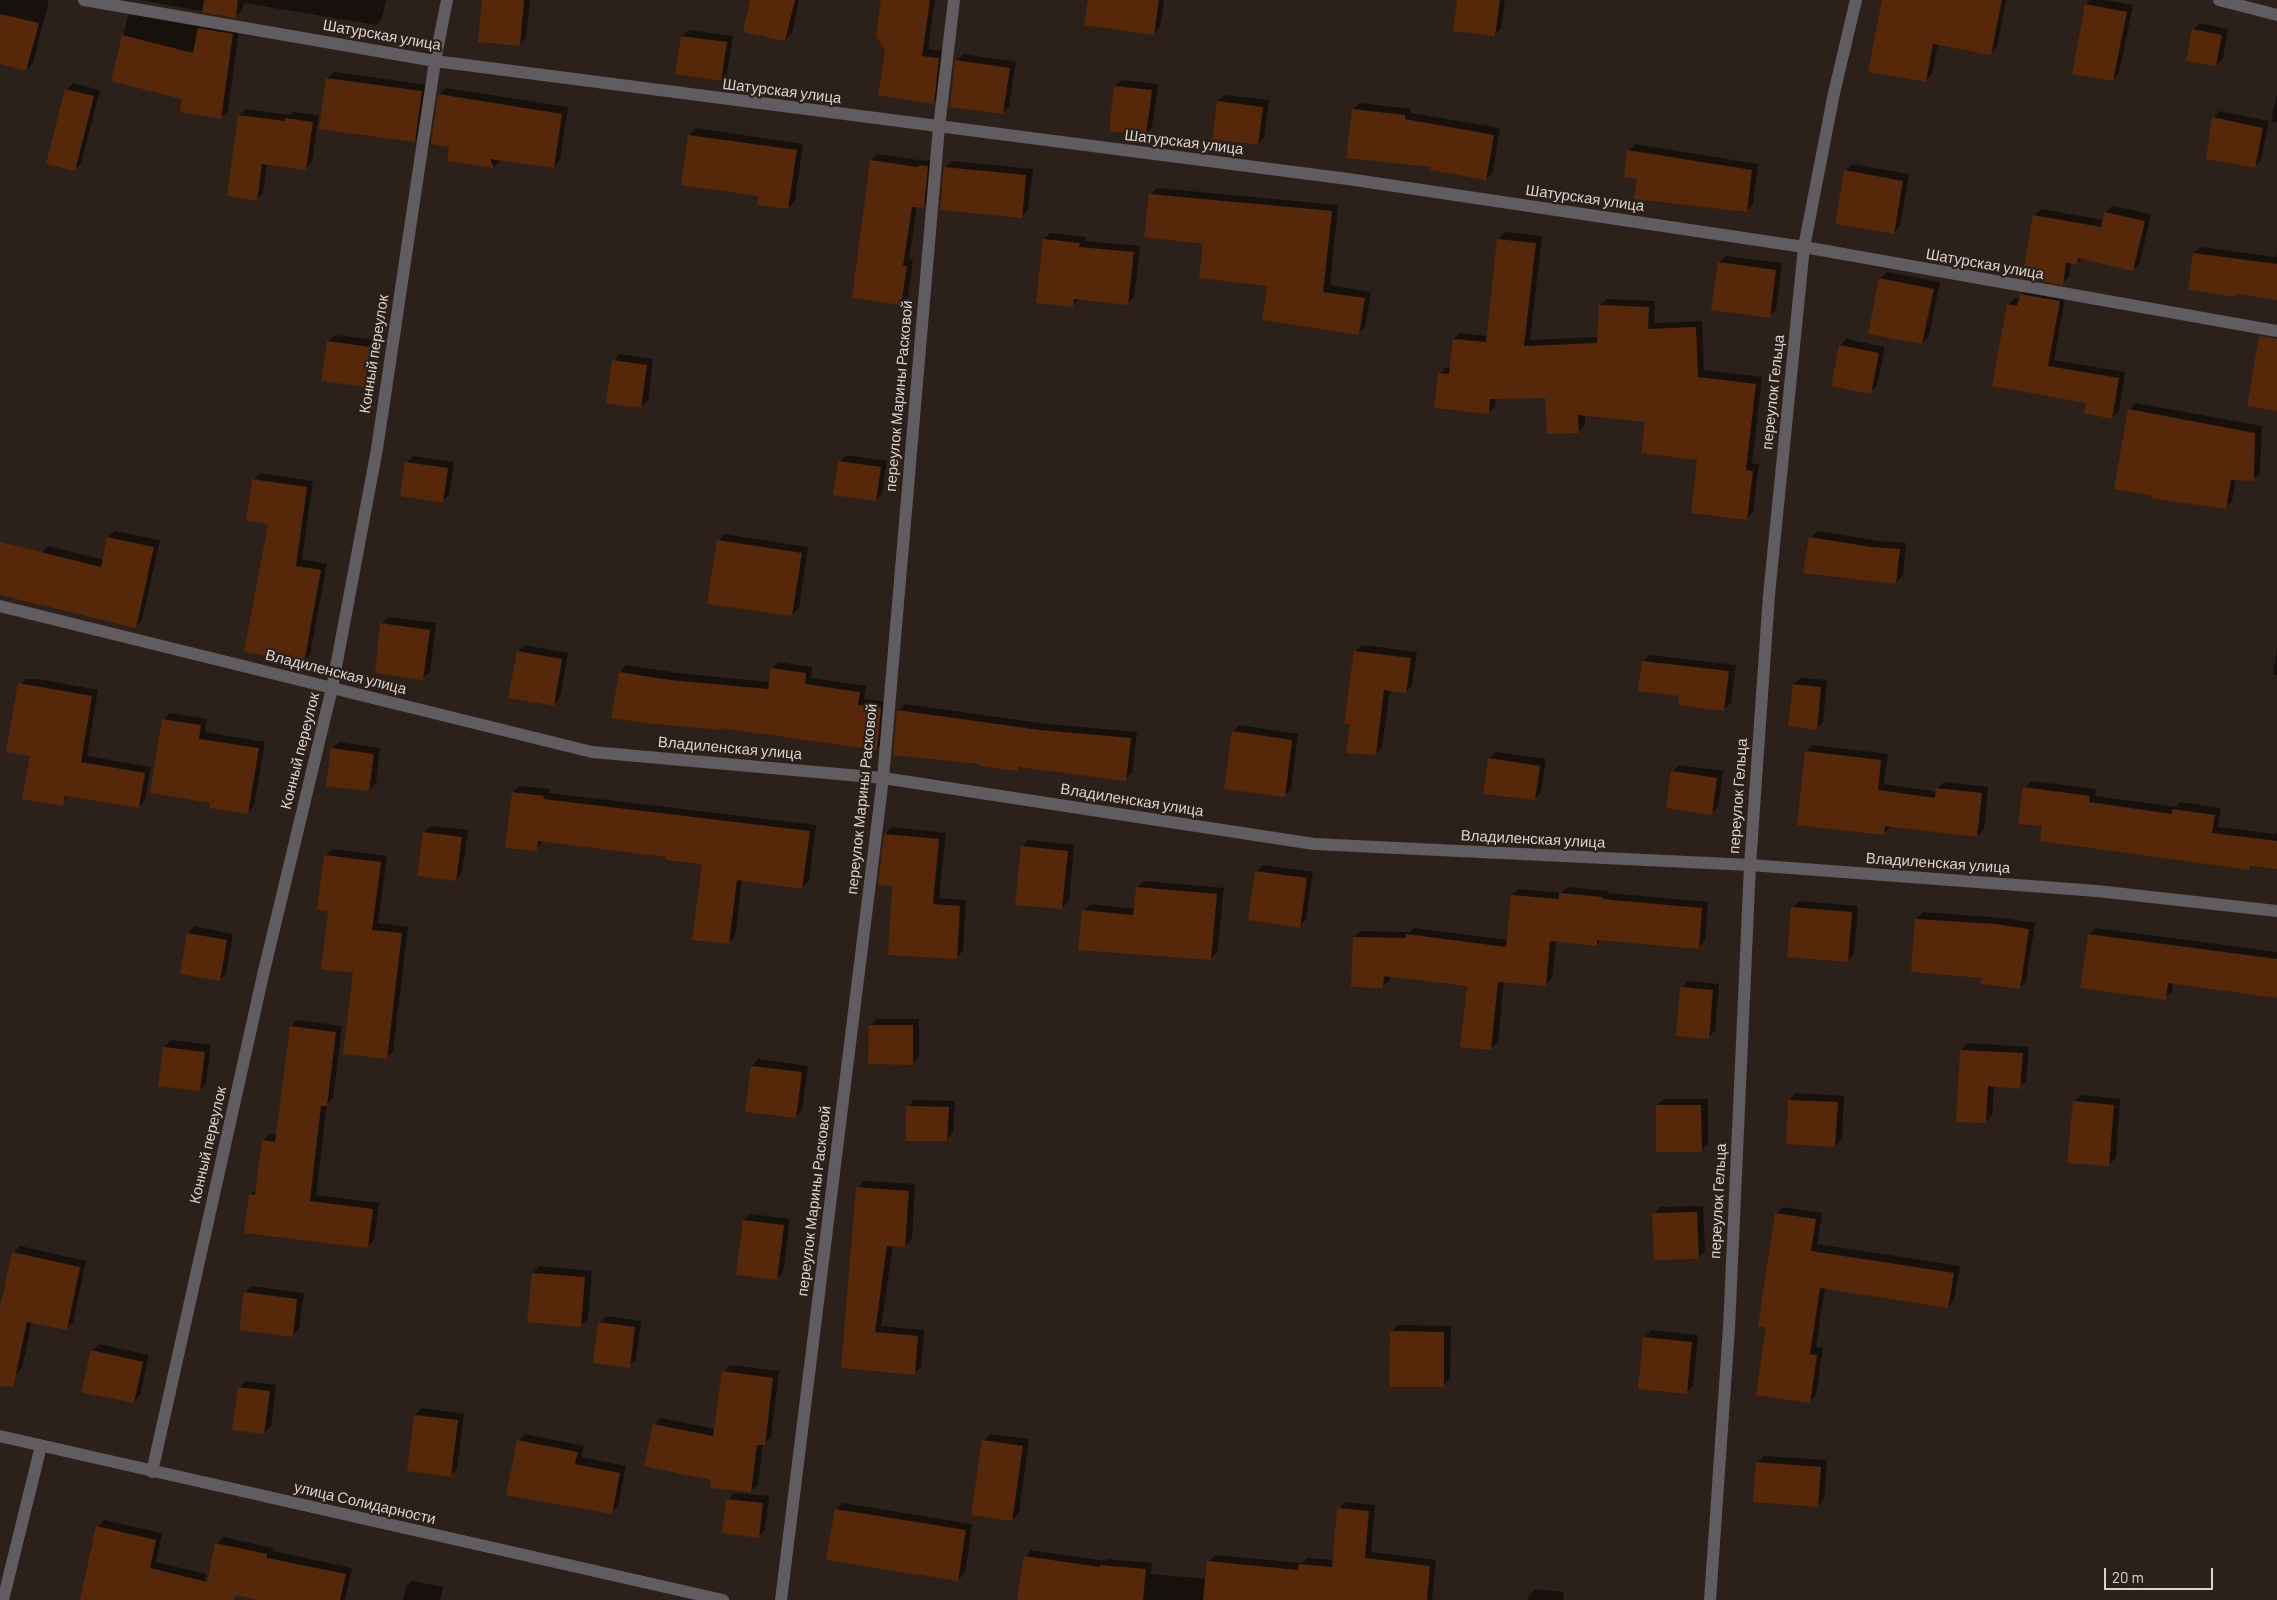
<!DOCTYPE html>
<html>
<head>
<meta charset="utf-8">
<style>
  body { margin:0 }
  #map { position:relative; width:2277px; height:1600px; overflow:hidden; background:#2c201a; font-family:Barlow,sans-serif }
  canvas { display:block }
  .scale { position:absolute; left:2104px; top:1568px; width:109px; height:22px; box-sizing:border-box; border:2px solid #dbd3cf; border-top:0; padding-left:6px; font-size:15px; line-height:18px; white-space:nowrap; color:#dbd3cf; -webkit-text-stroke:4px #2c201a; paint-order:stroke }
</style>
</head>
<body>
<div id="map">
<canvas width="2277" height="1600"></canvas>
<div class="scale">20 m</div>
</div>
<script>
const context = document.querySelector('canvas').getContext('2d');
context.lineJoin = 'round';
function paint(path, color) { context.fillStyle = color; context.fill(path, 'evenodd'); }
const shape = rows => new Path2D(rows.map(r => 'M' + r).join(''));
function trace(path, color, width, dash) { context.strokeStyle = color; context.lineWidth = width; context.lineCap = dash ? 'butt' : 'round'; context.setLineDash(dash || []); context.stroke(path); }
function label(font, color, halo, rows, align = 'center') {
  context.font = font + ' Barlow,sans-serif'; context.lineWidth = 4.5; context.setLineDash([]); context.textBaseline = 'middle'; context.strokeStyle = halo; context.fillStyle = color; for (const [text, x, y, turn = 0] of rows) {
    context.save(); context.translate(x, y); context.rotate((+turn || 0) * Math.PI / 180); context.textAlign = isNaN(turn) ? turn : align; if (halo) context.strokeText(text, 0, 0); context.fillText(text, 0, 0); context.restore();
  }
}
paint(shape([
  [0,0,49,0,33,63,26,70,0,63],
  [139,0,386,0,382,19,376,25,244,3,242,10,235,17],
  [483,0,530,0,526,38,519,45],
  [752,0,799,0,792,33,785,40],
  [882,0,935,0,928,49,945,52,940,96,933,103,886,50],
  [1089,0,1164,0,1160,27,1154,34],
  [1458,0,1505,0,1501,28,1495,35],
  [1884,0,2006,0,1997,47,1991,53,1938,44,1932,74,1925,81],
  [2090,0,2105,0,2133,5,2119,73,2113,80,2086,4],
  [135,10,239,28,228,111,221,117,183,98,112,80,128,16],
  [2200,23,2228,29,2223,58,2216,65,2193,30],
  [689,30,733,36,727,73,721,79,682,36],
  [963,54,1016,62,1009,106,1003,113,956,61],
  [334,72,428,85,421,134,414,141,327,78],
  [1122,80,1158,84,1152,127,1145,134,1115,86],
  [73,83,100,90,81,163,74,170,66,90],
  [446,88,568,107,560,160,553,167,501,160,494,167,449,160,451,146,439,95],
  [2277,94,2277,122,2271,121],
  [1225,95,1269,100,1264,137,1258,144,1218,101],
  [1360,103,1411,109,1411,113,1500,128,1493,172,1486,179,1432,166,1353,110],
  [246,109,290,115,293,112,319,115,312,162,306,169,267,163,263,193,256,199,239,115],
  [2220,111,2269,121,2261,160,2254,167,2213,118],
  [696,128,803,144,795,201,788,208,760,195,689,135],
  [1635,144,1758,164,1753,204,1747,210,1638,178,1629,150],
  [877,154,925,161,934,159,930,200,923,207,917,206,909,259,913,260,908,297,901,303,871,161],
  [952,161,1033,169,1028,210,1022,216,945,168],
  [1852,164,1909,174,1900,226,1894,233,1846,171],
  [1157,188,1338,205,1330,285,1371,292,1365,327,1358,334,1268,285,1204,243,1150,195],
  [2112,206,2151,214,2140,263,2133,270,2082,258,2077,263,2071,262,2069,277,2062,283,2034,215,2041,209,2103,220,2105,213],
  [1505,232,1542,236,1530,340,1599,337,1600,305,1607,299,1655,301,1654,323,1702,321,1704,370,1762,377,1752,464,1759,464,1753,512,1746,519,1698,459,1646,421,1585,414,1585,425,1578,432,1546,396,1496,397,1495,406,1488,413,1439,374,1446,367,1451,368,1454,339,1460,333,1488,336,1499,239],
  [1050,233,1086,237,1085,241,1140,246,1134,297,1127,304,1079,299,1072,306,1044,239],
  [2201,247,2275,257,2277,254,2277,298,2238,293,2235,296,2194,253],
  [1726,256,1782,263,1776,310,1769,316,1719,262],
  [1887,272,1940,282,1929,336,1922,343,1870,333,1880,278],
  [2027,287,2066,294,2054,360,2125,372,2119,411,2112,417,2088,402,1994,385,2008,305,2015,298,2020,299,2021,294],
  [335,335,377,340,371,379,364,386,328,341],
  [1846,339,1885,347,1877,386,1870,392,1840,346],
  [620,354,653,359,648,400,641,406,613,361],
  [2136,403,2262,426,2260,473,2253,480,2236,479,2232,501,2225,507,2129,410],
  [846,455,887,461,882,493,876,500,839,462],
  [413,456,454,462,449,495,442,501,406,463],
  [260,473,313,481,302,559,327,564,310,655,303,661,270,523,253,480],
  [115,531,160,540,142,620,136,626,41,553,48,546,104,560,108,537],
  [1817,531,1879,541,1906,543,1903,576,1896,583,1810,538],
  [724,534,808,547,799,608,792,615,718,541],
  [388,617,436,623,430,672,423,678,382,623],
  [525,645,568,653,560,698,553,705,518,652],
  [1362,645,1417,652,1412,685,1406,692,1390,689,1382,747,1375,754,1351,723,1355,651],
  [2277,648,2277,675,2273,675],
  [1650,655,1736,665,1731,703,1724,709,1680,695,1643,661],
  [778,662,812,667,811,678,866,686,864,699,887,702,883,742,877,749,722,727,721,729,620,672,626,665,677,673,770,682,772,669],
  [1801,678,1827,680,1823,722,1816,729,1794,684],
  [26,679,38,679,98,690,87,756,151,767,145,800,139,807,69,795,62,804,31,755,19,686],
  [905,704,1047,724,1137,732,1132,773,1125,779,1021,766,1017,770,898,711],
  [170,713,207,719,205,732,265,742,254,806,247,813,211,802,164,719],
  [1239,725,1298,734,1291,789,1284,796,1233,732],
  [339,742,380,748,376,783,369,790,332,749],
  [1813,745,1888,754,1884,784,1937,792,1938,788,1944,782,1988,787,1984,829,1977,836,1891,826,1884,833,1806,752],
  [1496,752,1546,759,1541,792,1535,799,1489,759],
  [1679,765,1723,771,1718,807,1711,813,1672,772],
  [2031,781,2096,789,2095,796,2176,807,2180,802,2221,808,2218,827,2276,834,2277,831,2277,868,2253,865,2249,869,2043,825,2025,788],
  [520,786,550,789,549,793,816,825,809,881,802,887,742,880,735,936,728,943,703,863,668,856,543,841,536,850,513,792],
  [431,826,468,830,462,873,456,880,424,832],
  [892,827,946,833,939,898,966,900,963,951,956,958,893,885,885,834],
  [1028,840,1074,845,1069,901,1062,908,1022,847],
  [332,849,387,856,378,923,408,927,393,1051,386,1058,329,909,325,856],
  [1263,865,1313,872,1306,919,1299,926,1256,872],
  [1144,881,1224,888,1217,952,1211,958,1083,911,1090,904,1135,909,1137,887],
  [1567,887,1608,891,1608,893,1708,902,1705,941,1698,948,1602,939,1596,945,1556,940,1552,978,1545,985,1504,981,1498,1042,1491,1048,1468,985,1390,975,1390,980,1383,986,1354,937,1361,931,1410,932,1414,928,1508,940,1512,895,1519,889,1561,893],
  [1799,901,1858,906,1854,954,1848,960,1792,908],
  [1923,912,2002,918,2035,923,2026,981,2019,988,1916,919],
  [195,926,233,934,226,973,219,980,181,973,188,933],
  [2096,928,2277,952,2277,996,2173,982,2172,992,2165,998,2089,935],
  [1688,981,1719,984,1715,1031,1708,1037,1682,988],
  [877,1019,919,1019,919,1057,912,1064,870,1025],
  [297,1020,342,1026,333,1098,327,1104,316,1195,379,1203,374,1240,367,1247,251,1194,257,1188,263,1141,270,1134,277,1135,291,1027],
  [171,1040,211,1045,206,1083,199,1090,164,1047],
  [1968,1043,2029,1047,2026,1081,2019,1087,1994,1085,1992,1115,1986,1122,1961,1050],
  [758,1059,808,1066,802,1110,796,1117,752,1066],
  [1796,1093,1844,1096,1842,1139,1835,1146,1787,1143,1790,1100],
  [2081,1095,2120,1099,2116,1158,2109,1165,2074,1102],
  [1664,1099,1708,1099,1708,1144,1701,1150,1657,1105],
  [914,1100,955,1101,953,1133,946,1140,908,1107],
  [864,1181,915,1184,912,1239,905,1246,893,1245,881,1326,924,1330,921,1367,914,1374,842,1367,858,1188],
  [1703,1206,1705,1251,1698,1258,1654,1214,1660,1207],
  [1783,1207,1822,1213,1817,1244,1960,1266,1954,1300,1948,1307,1825,1288,1816,1347,1823,1348,1816,1395,1809,1401,1776,1214],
  [751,1214,790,1219,783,1272,776,1279,744,1220],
  [20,1246,86,1261,73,1322,66,1329,32,1321,22,1368,15,1375,0,1371,0,1313,13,1253],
  [539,1266,592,1271,588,1319,581,1325,533,1273],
  [252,1286,304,1293,299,1329,292,1336,245,1293],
  [606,1316,641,1321,636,1360,629,1366,599,1323],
  [1398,1325,1451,1326,1450,1379,1443,1386,1391,1332],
  [1651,1330,1698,1335,1693,1386,1686,1393,1640,1388,1645,1337],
  [99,1344,149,1355,140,1395,133,1402,92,1351],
  [730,1365,779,1371,771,1437,763,1444,758,1484,751,1491,713,1479,654,1424,661,1418,716,1429,723,1372],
  [246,1381,276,1385,271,1426,264,1433,239,1388],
  [422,1408,464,1414,457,1469,451,1475,408,1470,415,1415],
  [525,1434,584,1446,581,1457,626,1466,618,1506,611,1512,518,1441],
  [990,1434,1029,1439,1019,1513,1012,1520,984,1441],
  [1764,1456,1827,1460,1824,1499,1818,1505,1757,1463],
  [734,1493,769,1496,765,1530,758,1536,728,1500],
  [1345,1502,1375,1505,1371,1552,1436,1560,1432,1600,1038,1600,1025,1557,1031,1550,1106,1561,1108,1559,1152,1563,1151,1574,1207,1579,1208,1562,1215,1555,1301,1563,1307,1558,1334,1560,1339,1509],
  [843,1503,972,1524,965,1573,958,1580,836,1510],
  [104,1520,162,1533,156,1562,206,1574,200,1600,81,1600,98,1527],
  [223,1537,273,1548,273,1551,352,1568,345,1600,265,1600,216,1544],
  [412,1581,443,1587,440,1600,403,1600,406,1587],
  [1535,1589,1564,1592,1563,1600,1528,1600,1529,1596]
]), '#0007');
paint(shape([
  [204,0,238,0,236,18,202,12],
  [482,0,524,0,520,46,478,42],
  [750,0,795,0,785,41,743,32],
  [881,0,930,0,922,56,939,58,934,104,878,95,885,50,876,36],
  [1088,0,1159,0,1154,35,1084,25],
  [1457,0,1500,0,1495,36,1453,31],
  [1882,0,2002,0,1991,55,1933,44,1926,82,1868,72],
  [2085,4,2127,12,2113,81,2072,74],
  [0,14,39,23,26,71,0,64],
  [198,28,233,34,221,119,180,112,182,99,111,81,122,35,193,53],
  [2192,29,2222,35,2216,66,2186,61],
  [681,36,727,42,721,81,675,74],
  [955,60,1010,68,1003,114,950,107],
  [326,78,422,91,415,142,319,129],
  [1114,86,1152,90,1146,135,1109,131],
  [65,89,94,96,75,171,46,164],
  [438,94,562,114,554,168,490,159,494,168,447,161,449,147,431,144],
  [1217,101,1263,107,1258,145,1212,139],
  [1352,109,1405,115,1405,119,1494,135,1486,180,1430,170,1431,167,1346,158],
  [238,115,285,121,285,118,313,122,306,170,262,164,257,201,227,196],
  [2212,117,2263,128,2255,168,2206,159],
  [688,135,797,150,788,209,757,205,758,196,681,185],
  [1627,150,1752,170,1747,212,1634,199,1637,179,1624,177],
  [870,160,917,167,920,165,928,166,924,208,912,207,903,266,907,266,901,305,852,298],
  [944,167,1026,175,1022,218,940,210],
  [1844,170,1903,181,1894,234,1835,224],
  [1149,194,1332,211,1323,292,1365,298,1359,335,1262,320,1267,286,1199,278,1203,244,1144,237],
  [2104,212,2145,221,2133,271,2078,258,2077,264,2066,263,2063,285,2022,278,2033,215,2101,227],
  [1043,239,1080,243,1079,247,1134,252,1128,305,1074,299,1073,307,1036,303],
  [1497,239,1536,243,1524,346,1597,343,1599,305,1649,307,1648,329,1696,327,1698,377,1756,384,1746,470,1753,471,1747,520,1691,513,1697,460,1641,453,1645,422,1578,415,1579,433,1547,434,1545,398,1490,399,1489,414,1434,408,1438,373,1449,374,1453,339,1486,342],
  [2193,253,2277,264,2277,300,2236,294,2236,297,2188,290],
  [1718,262,1776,270,1770,318,1711,310],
  [1879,278,1934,289,1922,344,1868,334],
  [2020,294,2060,301,2048,366,2119,378,2112,419,2084,413,2086,403,1992,386,2007,304,2017,306],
  [2259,336,2277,339,2277,411,2247,406],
  [327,341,370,347,365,387,321,381],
  [1839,345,1879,353,1871,394,1831,386],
  [612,360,647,365,641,408,606,403],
  [2128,409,2255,433,2254,481,2231,480,2226,509,2152,498,2152,496,2114,489],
  [838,461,881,467,876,501,833,495],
  [405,462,448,468,443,503,400,496],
  [252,479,307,487,296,566,321,570,304,663,244,652,268,524,246,521],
  [107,537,154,547,136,628,0,595,0,542,101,567],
  [1809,537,1871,547,1900,549,1896,584,1803,573],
  [717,540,802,553,792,616,707,604],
  [380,623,430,630,423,680,375,673],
  [517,651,562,659,554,706,508,698],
  [1354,651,1411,658,1406,693,1384,690,1376,755,1346,753,1350,724,1344,723],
  [1642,661,1729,671,1724,711,1678,705,1679,696,1638,691],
  [771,668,806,673,805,684,860,692,858,705,881,708,877,750,721,728,721,730,645,723,611,718,619,672,670,680,768,689],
  [18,683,92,696,81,762,145,773,139,808,65,796,63,806,22,799,30,756,6,752],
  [1793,684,1821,687,1817,730,1788,726],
  [897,710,1040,730,1131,738,1126,781,1018,767,1018,771,978,766,979,764,893,755],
  [162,719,201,725,199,739,259,748,248,814,209,808,210,803,150,793],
  [1232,731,1292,740,1285,797,1224,789],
  [331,748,374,754,369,791,326,786],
  [1805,751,1881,760,1878,790,1935,798,1936,788,1982,793,1977,837,1885,826,1884,835,1797,825],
  [1488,758,1540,766,1535,800,1483,794],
  [1671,771,1717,778,1712,815,1666,808],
  [2023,787,2090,796,2089,802,2172,814,2172,809,2215,815,2212,833,2277,841,2277,869,2250,866,2250,870,2040,841,2042,826,2018,824],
  [512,792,544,796,543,799,810,831,802,889,737,880,729,944,692,940,702,864,666,860,666,857,538,841,537,851,505,848],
  [423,832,462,837,456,881,417,876],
  [884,834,939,839,933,904,960,906,957,959,888,955,892,886,878,885],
  [1021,846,1068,851,1062,909,1015,905],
  [324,855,381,862,372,930,402,933,387,1059,343,1054,353,973,321,969,328,911,317,909],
  [1255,871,1307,878,1300,928,1248,920],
  [1136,887,1217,894,1211,960,1078,950,1082,910,1133,915],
  [1559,893,1602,897,1602,899,1702,908,1699,949,1597,940,1597,946,1550,941,1546,986,1498,982,1491,1050,1460,1047,1467,986,1384,976,1383,988,1351,987,1353,937,1406,938,1406,934,1506,947,1511,895,1559,899],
  [1791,907,1852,912,1848,962,1787,957],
  [1915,919,1995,924,2029,929,2020,989,1981,984,1982,978,1911,972],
  [187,933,227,940,220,981,180,974],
  [2088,934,2277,959,2277,998,2168,983,2166,1000,2080,988],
  [1680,987,1713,990,1709,1039,1676,1036],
  [869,1025,913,1025,913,1065,868,1064],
  [290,1026,336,1032,327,1106,321,1106,310,1201,373,1209,368,1248,244,1233,249,1194,255,1195,262,1140,275,1142],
  [163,1047,205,1052,200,1091,158,1086],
  [1960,1050,2023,1053,2020,1089,1988,1086,1986,1123,1956,1122],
  [751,1066,802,1072,796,1118,745,1112],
  [1788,1100,1838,1102,1835,1147,1786,1144],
  [2073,1101,2114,1105,2109,1166,2067,1163],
  [1656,1105,1701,1105,1702,1152,1656,1152],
  [906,1106,949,1107,947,1141,906,1141],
  [856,1187,909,1191,905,1247,887,1246,875,1332,918,1336,915,1375,841,1368],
  [1697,1212,1699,1259,1654,1260,1652,1213],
  [1775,1213,1816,1219,1811,1251,1954,1273,1948,1308,1820,1288,1810,1354,1817,1355,1810,1403,1756,1395,1766,1327,1758,1326],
  [743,1220,784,1225,777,1280,736,1275],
  [12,1252,80,1267,67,1330,27,1322,13,1387,0,1386,0,1307],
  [532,1273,585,1277,581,1327,527,1322],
  [244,1292,297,1299,293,1337,239,1330],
  [598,1322,635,1327,630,1368,593,1363],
  [1390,1331,1444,1332,1444,1387,1389,1387],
  [1643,1337,1692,1342,1687,1394,1638,1389],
  [91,1350,143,1362,134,1403,81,1392],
  [722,1371,773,1378,765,1445,757,1445,751,1492,710,1488,711,1480,644,1466,653,1424,713,1436],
  [238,1387,270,1391,264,1434,232,1430],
  [414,1415,458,1420,451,1477,407,1471],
  [517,1440,578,1452,575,1464,620,1473,612,1514,506,1495],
  [982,1440,1023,1446,1012,1521,971,1515],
  [1756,1462,1821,1467,1818,1507,1753,1502],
  [726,1499,763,1503,759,1538,722,1533],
  [1337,1508,1369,1511,1365,1558,1430,1566,1427,1600,1203,1600,1207,1561,1298,1570,1299,1564,1332,1567],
  [835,1509,966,1530,958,1581,826,1560],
  [96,1526,156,1540,150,1568,207,1582,215,1543,267,1554,267,1558,346,1574,340,1600,259,1600,235,1595,234,1600,80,1600],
  [1024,1556,1100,1567,1100,1565,1146,1569,1143,1600,1017,1600]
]), '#572709');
trace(shape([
  [84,0,435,61,1348,179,1804,247,2277,331],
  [2219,0,2277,15],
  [0,606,592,752,883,778,1314,844,1750,865,2097,891,2277,911],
  [0,1436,723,1600],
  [152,1472,263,975,332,688,377,449,435,61,447,0],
  [3,1600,41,1446],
  [781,1600,883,778,939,127,954,0],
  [1710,1600,1729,1328,1750,865,1769,595,1804,247,1834,93,1856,0]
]), '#615c60', 12);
label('15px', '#dbd3cf', '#2c201a', [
  ["Шатурская улица",382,35,10],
  ["Шатурская улица",782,91,7],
  ["Шатурская улица",1184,142,7],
  ["Шатурская улица",1585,198,8],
  ["Шатурская улица",1985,264,10],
  ["Конный переулок",374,354,-81],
  ["переулок Гельца",1773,392,-84],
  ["переулок Марины Расковой",899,396,-85],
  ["Владиленская улица",336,672,14],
  ["Владиленская улица",730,748,5],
  ["Конный переулок",300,751,-76],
  ["переулок Гельца",1738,796,-86],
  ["переулок Марины Расковой",862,799,-84],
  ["Владиленская улица",1132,800,9],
  ["Владиленская улица",1533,839,3],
  ["Владиленская улица",1938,863,4],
  ["Конный переулок",208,1145,-77],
  ["переулок Марины Расковой",814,1201,-83],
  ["переулок Гельца",1718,1201,-87],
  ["улица Солидарности",365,1503,13]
]);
</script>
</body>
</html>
